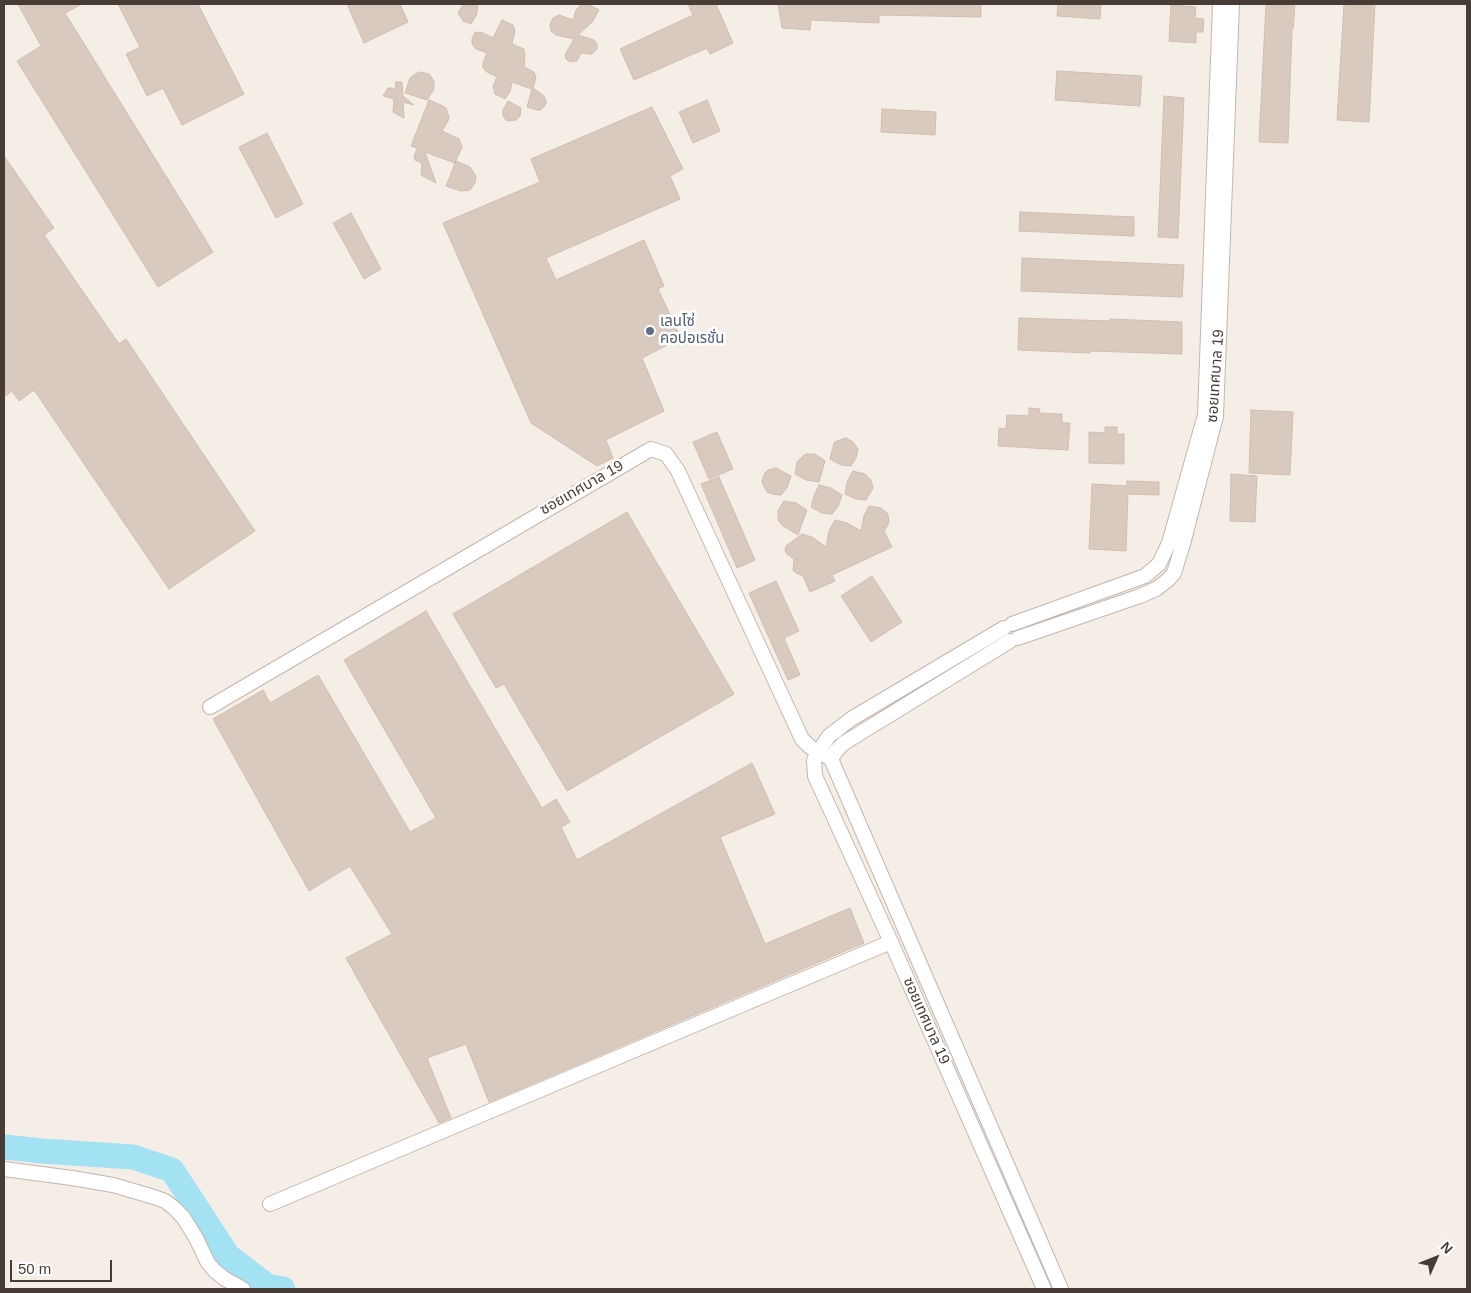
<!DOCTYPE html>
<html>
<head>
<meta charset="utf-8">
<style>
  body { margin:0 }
  #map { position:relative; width:1471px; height:1293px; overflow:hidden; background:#f4eee7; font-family:Helvetica,sans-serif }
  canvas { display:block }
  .frame { position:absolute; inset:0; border:5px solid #473d36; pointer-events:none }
  .north { position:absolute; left:1411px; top:1233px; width:50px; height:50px; -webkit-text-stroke:4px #fff; paint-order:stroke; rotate:46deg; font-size:14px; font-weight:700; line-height:20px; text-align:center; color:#473d36 }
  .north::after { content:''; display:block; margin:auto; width:18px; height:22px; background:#473d36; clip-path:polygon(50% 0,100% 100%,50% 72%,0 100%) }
  .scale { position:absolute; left:10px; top:1260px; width:102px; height:22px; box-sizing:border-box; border:2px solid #473d36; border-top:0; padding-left:6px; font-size:15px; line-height:18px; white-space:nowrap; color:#473d36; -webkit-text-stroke:4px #fff; paint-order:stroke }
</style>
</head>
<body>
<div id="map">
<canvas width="1471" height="1293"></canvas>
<div class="frame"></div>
<div class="north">N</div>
<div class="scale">50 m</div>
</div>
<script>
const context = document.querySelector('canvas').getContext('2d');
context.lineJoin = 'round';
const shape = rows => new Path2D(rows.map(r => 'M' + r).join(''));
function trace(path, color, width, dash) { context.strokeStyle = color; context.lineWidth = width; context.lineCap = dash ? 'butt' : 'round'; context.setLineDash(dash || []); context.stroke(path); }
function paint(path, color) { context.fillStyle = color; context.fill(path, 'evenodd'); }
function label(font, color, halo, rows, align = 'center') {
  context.font = font + ' Helvetica,"Noto Sans Thai",sans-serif'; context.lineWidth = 5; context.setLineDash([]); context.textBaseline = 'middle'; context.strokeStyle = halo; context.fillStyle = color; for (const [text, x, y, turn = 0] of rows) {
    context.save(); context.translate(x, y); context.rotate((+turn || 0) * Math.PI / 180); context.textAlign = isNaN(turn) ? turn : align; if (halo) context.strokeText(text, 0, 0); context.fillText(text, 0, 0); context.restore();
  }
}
trace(shape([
  [4,1147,42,1151,133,1157,172,1170,228,1256,267,1286,283,1289]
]), '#a2e2f2', 25);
const building = shape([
  [18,4,82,4,65,13,213,252,158,287,17,61,41,46,18,4],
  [118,4,198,4,244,94,182,125,163,88,147,96,126,54,140,47,118,4],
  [347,4,400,4,408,22,364,43,347,4],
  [467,4,478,6,476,16,471,24,463,21,458,13,462,6,467,4],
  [585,4,588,4,599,10,593,21,578,35,594,40,597,44,597,49,592,54,581,53,577,61,570,62,566,59,565,55,574,39,556,35,551,31,550,24,553,18,559,15,573,20,576,10,581,5,585,4],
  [688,4,716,4,733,43,710,54,707,48,634,80,620,49,693,15,688,4],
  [778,4,981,4,981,17,879,15,879,23,811,20,810,30,782,28,778,4],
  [1058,4,1101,4,1100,19,1057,16,1058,4],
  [1266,4,1295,4,1293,29,1292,29,1288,143,1259,142,1266,4],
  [1344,4,1375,4,1369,122,1337,120,1344,4],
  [1171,5,1196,7,1195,18,1204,19,1203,32,1196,32,1196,43,1169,41,1171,5],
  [502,20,513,25,515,31,512,44,524,49,525,55,524,67,534,72,536,78,533,88,544,96,546,101,546,104,541,110,537,110,527,107,532,89,512,82,510,92,505,99,495,94,493,86,497,77,487,72,483,68,483,63,487,53,476,49,472,44,472,39,475,32,483,33,493,38,502,20],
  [1057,71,1142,76,1140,106,1055,100,1057,71],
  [421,72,429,74,434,81,434,89,427,100,405,93,410,78,417,73,421,72],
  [396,82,402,82,403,96,414,105,403,102,404,118,393,112,394,99,383,96,388,88,392,88,395,90,396,82],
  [1164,96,1184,98,1178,238,1158,237,1164,96],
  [429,100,443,106,446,108,449,117,448,121,442,131,459,139,462,147,455,163,425,152,436,183,421,175,422,163,415,160,414,157,417,148,411,146,429,100],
  [707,100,720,131,693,143,679,112,707,100],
  [508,101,521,108,520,116,516,120,507,121,503,116,503,110,508,101],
  [652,107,683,169,670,176,680,199,546,258,556,280,644,240,664,286,658,289,681,338,642,358,664,411,606,440,613,458,597,466,531,423,443,223,540,182,531,159,652,107],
  [882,109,936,112,935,135,881,132,882,109],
  [267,133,303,204,276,218,239,147,267,133],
  [4,156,54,228,44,235,119,344,126,339,255,531,169,589,34,390,19,401,12,391,4,397,4,156],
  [456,161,470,167,476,176,475,183,470,190,461,191,446,186,456,161],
  [1020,212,1134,217,1134,236,1019,231,1020,212],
  [351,213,381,269,364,279,333,223,351,213],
  [1022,258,1184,265,1182,297,1021,291,1022,258],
  [1019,318,1110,321,1110,319,1182,322,1182,354,1090,351,1090,353,1018,350,1019,318],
  [1029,408,1040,409,1039,413,1062,414,1062,423,1070,423,1068,450,998,446,999,428,1006,429,1007,415,1029,416,1029,408],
  [1251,410,1293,412,1290,475,1249,473,1251,410],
  [1105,427,1117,427,1117,434,1124,434,1124,464,1089,463,1089,432,1105,433,1105,427],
  [717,432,733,469,709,479,693,442,717,432],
  [846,438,853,442,858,449,856,458,851,466,841,465,830,459,834,443,837,441,846,438],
  [806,454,815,454,825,461,819,482,806,480,795,474,797,462,803,456,806,454],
  [776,468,791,476,787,488,781,495,772,494,767,492,763,485,762,481,765,473,768,470,776,468],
  [853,471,865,474,871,480,873,488,866,500,856,499,845,494,847,482,853,471],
  [1231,474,1257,476,1255,522,1230,521,1231,474],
  [719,477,755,560,737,568,701,484,719,477],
  [1127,481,1159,482,1159,495,1128,494,1126,551,1089,549,1092,484,1127,486,1127,481],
  [819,485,831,488,842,495,838,507,832,514,822,513,811,507,814,496,819,485],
  [784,501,796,503,807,510,798,535,783,526,778,520,778,511,784,501],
  [869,506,881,508,888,514,889,523,884,531,892,547,832,575,835,581,810,592,803,576,796,573,793,570,794,559,787,554,785,550,786,546,802,534,812,537,826,547,829,531,835,520,847,523,861,531,864,516,869,506],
  [627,512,734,694,567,791,504,684,496,688,453,614,627,512],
  [872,576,902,622,871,642,841,596,872,576],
  [776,581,799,631,784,638,800,675,788,680,749,593,776,581],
  [426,611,542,808,556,799,570,822,561,827,577,860,752,763,775,814,720,837,765,944,850,908,864,943,489,1102,466,1044,427,1058,451,1118,439,1123,346,958,392,934,350,866,309,891,213,719,263,690,270,703,318,675,410,832,436,818,344,660,426,611]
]);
paint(building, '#d9cabf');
trace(building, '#d1bdaf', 1);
const street = shape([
  [1012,624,1145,576,1159,564,1169,543,1205,415,1220,4],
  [1004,628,851,719,829,736,818,752,814,760,815,776,891,942,1044,1289],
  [1018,638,1140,596,1156,589,1168,580,1174,573,1183,544,1216,416,1232,4],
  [1010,641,844,743,836,751,831,759,1061,1289],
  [210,707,651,449,666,454,678,471,802,739,810,747,831,759],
  [4,1169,72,1178,113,1185,154,1197,165,1201,173,1207,183,1217,196,1238,208,1263,215,1271,225,1279,243,1289],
  [270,1204,891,942]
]);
trace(street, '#c3b6ad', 16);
trace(street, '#fff', 14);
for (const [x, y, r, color] of [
  [650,331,5,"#5c6f8a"]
]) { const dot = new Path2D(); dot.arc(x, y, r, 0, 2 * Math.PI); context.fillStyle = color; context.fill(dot); trace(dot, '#fff', 2); }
label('15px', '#4e5e75', '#fff', [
  ["เลนโซ่",660,322],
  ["คอปอเรชั่น",660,339]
], 'left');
label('15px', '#473d36', '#fff', [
  ["ซอยเทศบาล 19",1216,376,-86],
  ["ซอยเทศบาล 19",582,488,-30],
  ["ซอยเทศบาล 19",926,1021,66]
]);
</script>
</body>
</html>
